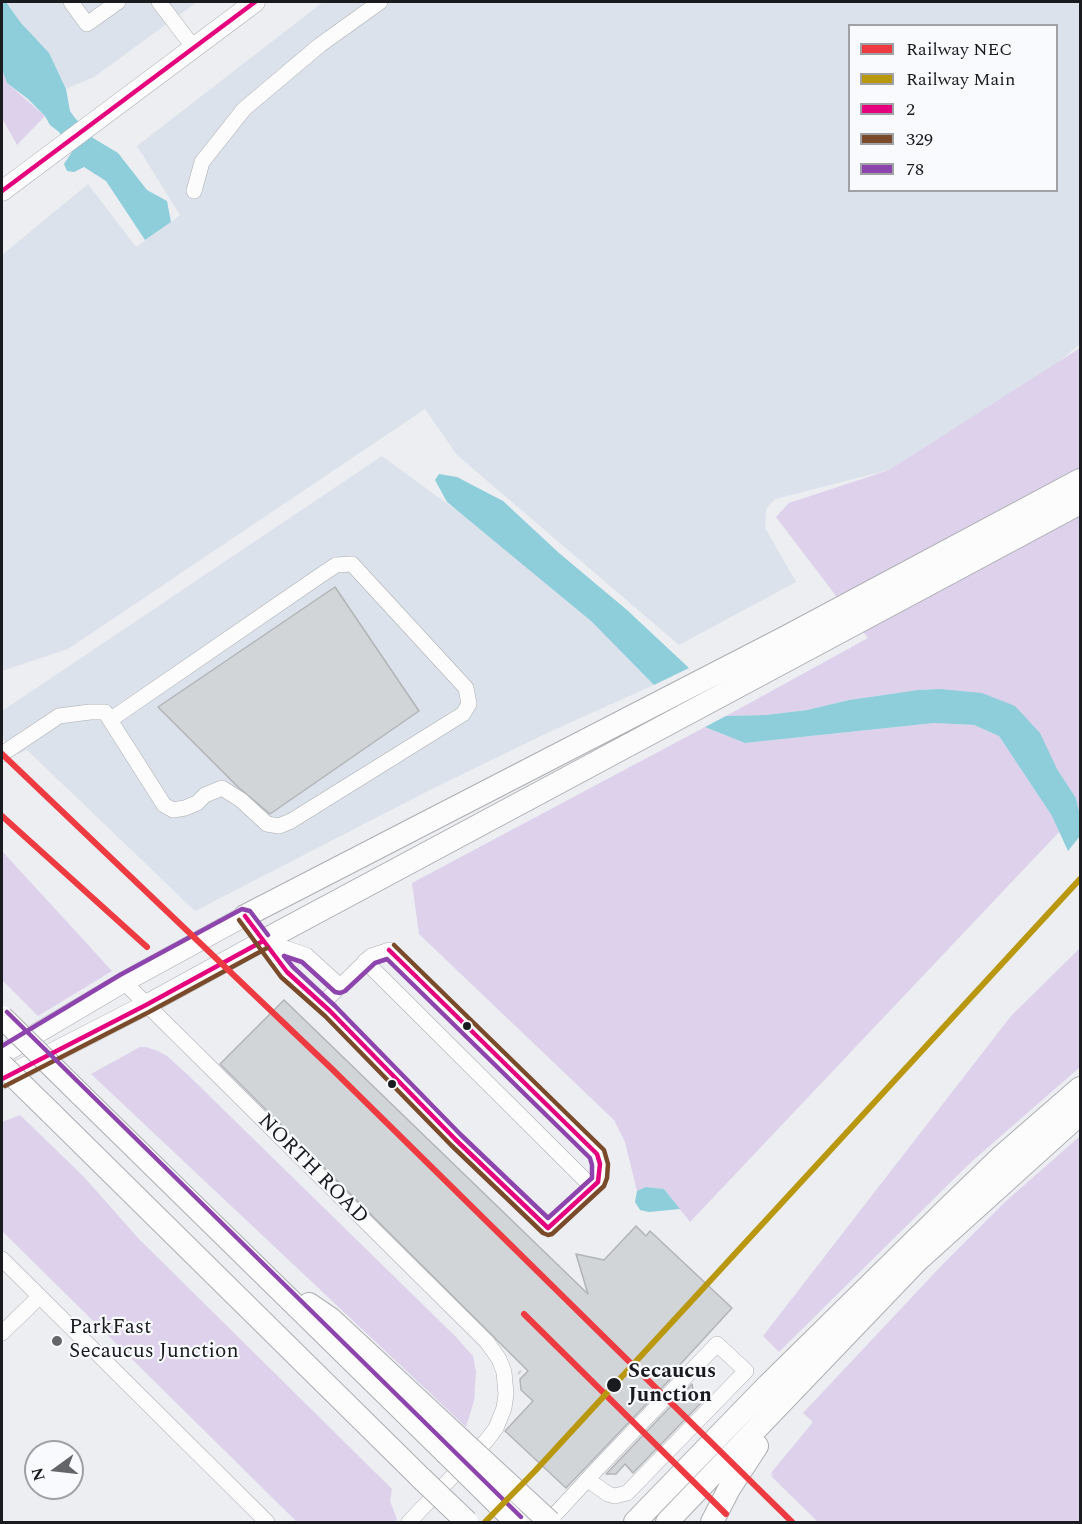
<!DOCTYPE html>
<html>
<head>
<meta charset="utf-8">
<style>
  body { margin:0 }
  #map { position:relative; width:1082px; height:1524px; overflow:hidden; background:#eceef2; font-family:Spectral,serif }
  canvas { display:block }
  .frame { position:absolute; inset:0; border:3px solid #191b1e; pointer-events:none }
  .legend { position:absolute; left:848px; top:24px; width:210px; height:168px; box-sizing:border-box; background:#f8fafe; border:2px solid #9fa1a4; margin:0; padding:8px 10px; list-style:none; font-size:18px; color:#191b1e }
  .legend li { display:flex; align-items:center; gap:12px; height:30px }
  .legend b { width:30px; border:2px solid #9fa1a4 }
  .north { position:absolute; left:24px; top:1440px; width:60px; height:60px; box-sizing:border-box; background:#f8fafe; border:2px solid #9fa1a4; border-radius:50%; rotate:255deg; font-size:16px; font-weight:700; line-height:24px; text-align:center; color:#191b1e }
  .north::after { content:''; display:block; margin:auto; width:21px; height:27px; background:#636568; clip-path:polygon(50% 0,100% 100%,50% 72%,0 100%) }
</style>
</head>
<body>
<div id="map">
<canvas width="1082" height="1524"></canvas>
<div class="frame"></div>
<ul class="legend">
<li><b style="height:8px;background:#ee3a41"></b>Railway NEC</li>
<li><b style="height:8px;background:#b9980f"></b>Railway Main</li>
<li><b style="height:8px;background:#e5007d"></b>2</li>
<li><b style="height:8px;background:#7a4b2a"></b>329</li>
<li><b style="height:8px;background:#8e44ad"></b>78</li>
</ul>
<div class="north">N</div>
</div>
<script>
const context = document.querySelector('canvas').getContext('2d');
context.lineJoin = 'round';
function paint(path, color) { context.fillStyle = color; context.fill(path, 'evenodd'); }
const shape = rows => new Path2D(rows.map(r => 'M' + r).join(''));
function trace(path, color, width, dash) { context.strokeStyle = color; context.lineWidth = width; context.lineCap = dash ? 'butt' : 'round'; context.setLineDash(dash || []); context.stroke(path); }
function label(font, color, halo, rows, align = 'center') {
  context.font = font + ' Spectral,serif'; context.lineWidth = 4.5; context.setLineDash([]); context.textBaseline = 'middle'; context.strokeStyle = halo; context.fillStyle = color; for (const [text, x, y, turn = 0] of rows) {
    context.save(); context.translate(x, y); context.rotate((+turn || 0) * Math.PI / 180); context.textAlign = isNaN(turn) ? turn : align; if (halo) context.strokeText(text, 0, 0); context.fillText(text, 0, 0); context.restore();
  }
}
paint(shape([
  [6,2,197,2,94,77,66,89,60,76],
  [323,2,1080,2,1080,344,1052,367,889,470,775,499,766,509,765,528,796,582,679,645,457,455,425,409,68,649,2,671,2,255,88,184,136,247,171,222,180,215,137,146],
  [850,26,1056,26,1056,190,850,190],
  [382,456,479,527,591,621,654,685,547,733,430,790,195,911,27,750,18,754,2,738,2,711]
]), '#dbe2eb');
paint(shape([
  [2,69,7,83,45,116,17,145,2,118],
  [1080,348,1080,811,1079,812,1076,798,1057,769,940,689,918,690,849,700,807,710,766,715,726,716,868,638,776,517,789,503,889,470],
  [934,723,974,725,999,736,1052,816,1060,831,690,1222,664,1189,647,1187,637,1191,625,1142,614,1120,419,934,412,883,705,727,745,743],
  [2,851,112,971,38,1016,2,980],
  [1080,948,1080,1067,970,1163,779,1352,763,1336,1011,1016],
  [140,1047,146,1047,158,1051,167,1056,187,1074,455,1336,473,1356,476,1372,474,1401,466,1427,91,1074],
  [20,1115,83,1176,139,1239,392,1489,390,1501,397,1519,394,1522,297,1522,2,1231,2,1122],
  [1080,1136,1080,1522,818,1522,770,1475,774,1476,771,1473,813,1422,803,1413,943,1264,1005,1202]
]), '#ddd1eb');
paint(shape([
  [2,2,6,2,21,23,49,53,66,89,70,111,75,118,93,138,118,153,147,190,167,201,171,222,145,240,106,181,84,167,74,172,67,171,64,164,72,152,59,132,50,125,45,116,28,99,7,83,2,69],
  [439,474,457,477,503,501,559,553,627,610,689,668,654,685,591,621,447,502,435,480],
  [940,689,982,693,1015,706,1040,733,1057,769,1076,798,1080,816,1080,836,1068,851,1052,816,999,736,974,725,934,723,745,743,705,727,726,716,766,715,807,710,849,700,918,690],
  [646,1187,664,1189,680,1209,649,1212,640,1210,635,1202,637,1191]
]), '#8ecedb');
const building = shape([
  [335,587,419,711,270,814,238,787,158,707,335,587],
  [284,1000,588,1294,576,1254,604,1260,636,1226,646,1236,650,1231,732,1308,676,1369,678,1371,566,1488,505,1431,533,1401,521,1390,520,1379,528,1371,220,1064,284,1000],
  [692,1384,694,1395,701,1403,633,1473,625,1464,616,1474,606,1474,692,1384]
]);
paint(building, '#d2d5d8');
trace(building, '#b2b4b7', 1.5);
const minor = shape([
  [71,2,87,24,118,2],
  [159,2,194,48],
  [194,191,202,162,244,109,320,45,380,2],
  [2,754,59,716,90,712,105,712,164,805,173,810,185,808,197,803,205,795,222,788,241,800,267,824,279,826,291,821,463,714,469,704,466,688,352,564,336,565,318,577,110,720],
  [245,916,287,972,330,1011,456,1140,548,1228,598,1182,600,1177,600,1164,597,1154,389,950,371,956,322,1004],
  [263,941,306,955,340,986],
  [365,961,593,1188],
  [124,982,487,1342,499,1359,504,1372,506,1394,504,1408,496,1428,487,1440,409,1522],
  [2,1259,267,1522],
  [2,1333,39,1297],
  [548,1522,599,1467,717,1344,746,1371,627,1493,615,1496,608,1494,588,1480]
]);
const major = shape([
  [2,191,255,2],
  [2,1054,124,982,245,916],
  [2,1079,146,1005,263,941]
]);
const highway = shape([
  [245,916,786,637,1080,480],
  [263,941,1080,503],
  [79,1093,446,1453],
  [50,1112,422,1479],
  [309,1304,331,1319,460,1439],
  [635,1522,768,1385,951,1205,1003,1155,1080,1088],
  [667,1522,918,1260,1080,1114],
  [712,1522,729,1489,757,1446]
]);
trace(minor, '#acaeb2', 16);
trace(major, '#acaeb2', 21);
trace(highway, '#acaeb2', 24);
trace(shape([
  [626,1276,627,1275],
  [649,1342,649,1341],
  [518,1374,524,1367]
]), '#cdcfd0', 2, [4.5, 4.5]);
trace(minor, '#fcfcfd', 15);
trace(major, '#fcfcfd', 20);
trace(highway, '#fcfcfd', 22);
const highwayBridge = shape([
  [2,1017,79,1093],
  [2,1065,50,1112],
  [460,1439,550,1522],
  [446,1453,516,1522],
  [422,1479,467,1522]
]);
trace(highwayBridge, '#acaeb2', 24, []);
trace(highwayBridge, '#fcfcfd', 22);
trace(shape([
  [2,191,255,2],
  [245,916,287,972,330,1011,456,1140,548,1228,598,1182,600,1164,597,1154,389,950],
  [2,1079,146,1005,263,941]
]), '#e5007d', 4.5);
trace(shape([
  [239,920,281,977,325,1016,451,1145,543,1233,548,1235,552,1234,604,1186,607,1178,608,1164,604,1150,394,945],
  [5,1086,149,1012,267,948]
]), '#7a4b2a', 4.5);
trace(shape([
  [284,956,302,962,335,992,340,993,345,991,375,963,387,959,590,1158,592,1165,592,1178,548,1218,461,1135,335,1006,293,967,284,956],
  [7,1012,521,1517],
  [2,1046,120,975,242,909,250,911,268,935]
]), '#8e44ad', 4.5);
trace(shape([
  [2,754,332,1069,792,1522],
  [2,816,147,947],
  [524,1314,726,1514]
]), '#ee3a41', 6);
trace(shape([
  [485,1522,535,1471,1080,879]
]), '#b9980f', 6);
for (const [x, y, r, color] of [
  [467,1026,5,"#191b1e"],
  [392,1084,5,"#191b1e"],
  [57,1341,6,"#636568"],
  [614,1385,8,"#191b1e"]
]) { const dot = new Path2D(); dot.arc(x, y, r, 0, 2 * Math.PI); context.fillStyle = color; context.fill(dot); trace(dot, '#f8fafe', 2); }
label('21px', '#191b1e', '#f8fafe', [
  ["NORTH ROAD",312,1170,45]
]);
label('21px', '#191b1e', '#f8fafe', [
  ["ParkFast",69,1329],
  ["Secaucus Junction",69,1353]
], 'left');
label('bold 21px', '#191b1e', '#f8fafe', [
  ["Secaucus",628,1373],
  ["Junction",628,1397]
], 'left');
</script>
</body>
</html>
